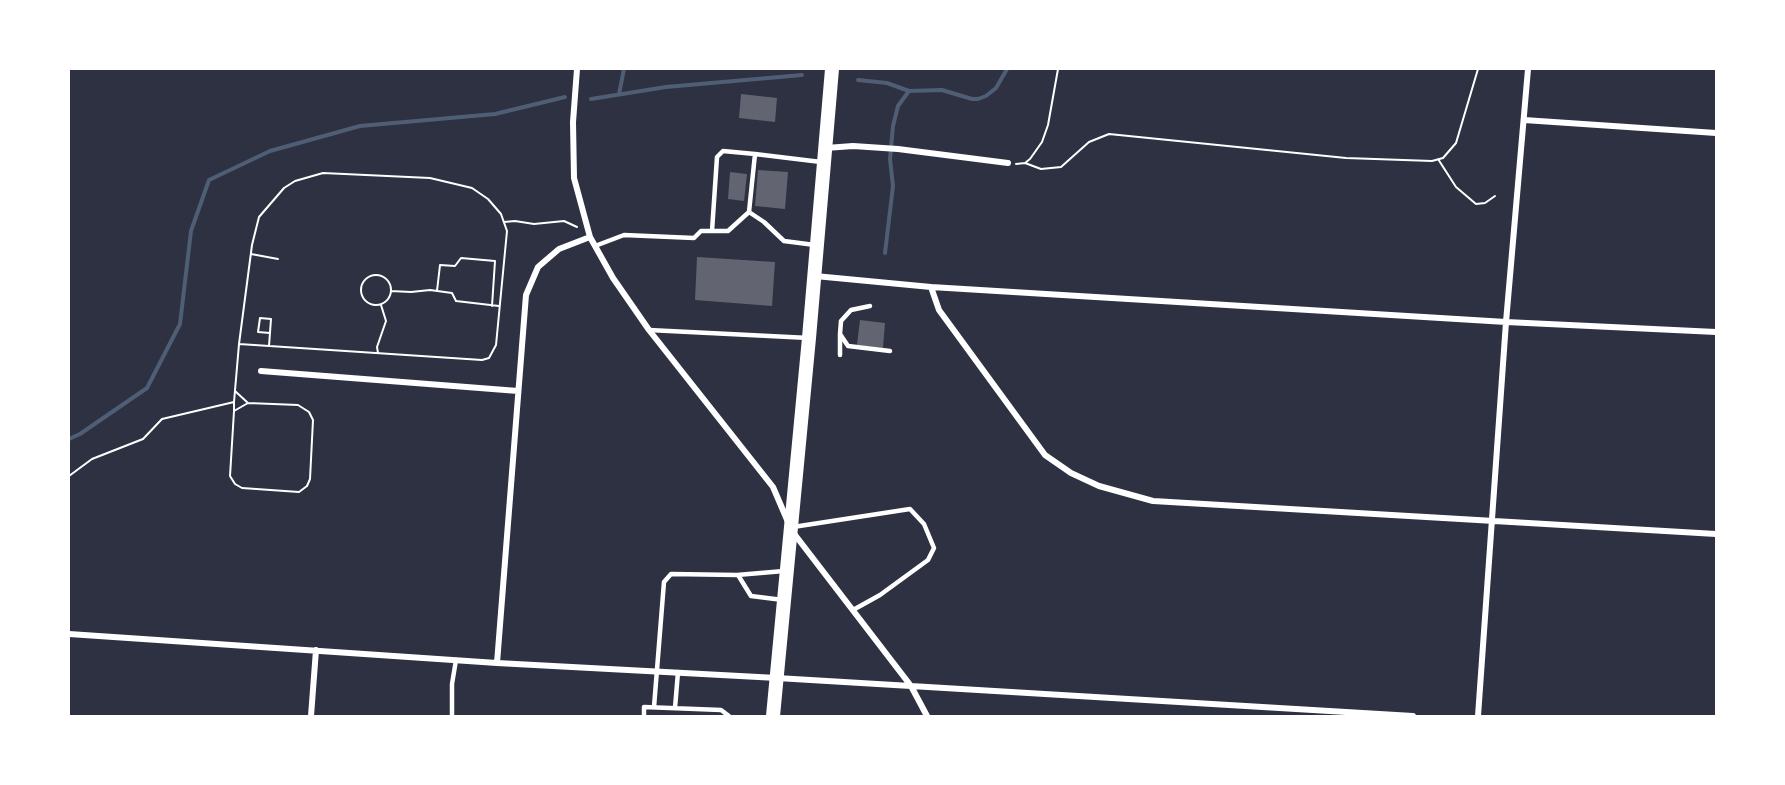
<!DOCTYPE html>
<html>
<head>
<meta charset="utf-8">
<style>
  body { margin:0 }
  #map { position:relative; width:1785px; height:785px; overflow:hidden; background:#2d3142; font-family:Jost,sans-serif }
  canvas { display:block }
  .frame { position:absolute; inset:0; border:70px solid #fff; pointer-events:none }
</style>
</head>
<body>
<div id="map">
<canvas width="1785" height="785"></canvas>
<div class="frame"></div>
</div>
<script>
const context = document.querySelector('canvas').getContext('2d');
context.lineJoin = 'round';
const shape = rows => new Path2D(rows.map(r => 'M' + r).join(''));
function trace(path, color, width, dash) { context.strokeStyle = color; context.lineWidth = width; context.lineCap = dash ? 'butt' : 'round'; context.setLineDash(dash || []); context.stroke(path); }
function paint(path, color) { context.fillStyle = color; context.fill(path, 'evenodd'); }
trace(shape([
  [858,80,887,83,909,91,942,90,972,99,978,99,986,96,996,88,1007,69],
  [619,94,624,69],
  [591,99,666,87,802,75],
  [885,253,893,186,890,159,893,126,898,106,909,91],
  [69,439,80,434,147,388,180,324,191,231,209,180,270,151,360,126,495,114,565,97]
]), '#4f5d75', 4);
paint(shape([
  [741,94,777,98,775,122,739,118],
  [758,170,788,172,785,209,755,206],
  [730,172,747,174,744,201,728,199],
  [697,257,775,262,772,306,695,300],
  [860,320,885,323,883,348,857,345]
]), '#626471');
trace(shape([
  [1438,159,1456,187,1476,204,1485,203,1495,196],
  [1025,163,1041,169,1061,167,1089,142,1109,134,1346,158,1432,161,1443,158,1456,143,1478,69],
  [1016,164,1025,163,1030,159,1042,142,1048,125,1058,69],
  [504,222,515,221,534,224,564,221,577,227],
  [251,254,278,259],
  '361 290a15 15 0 1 1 30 0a15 15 0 1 1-30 0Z',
  [391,291,411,292,430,290,452,293,456,301,499,306],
  [437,291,440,265,455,266,461,258,495,261,492,306],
  [269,346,271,319,260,318,258,332,270,333],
  [378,353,377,347,386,321,381,305],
  [235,391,248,403],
  [234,411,248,403,298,405,309,412,313,420,310,479,307,486,299,492,242,488,235,484,230,476,234,411,234,402,239,344,252,245,259,217,284,188,295,181,323,173,430,178,472,188,488,199,501,214,507,231,496,345,489,358,482,360,239,344],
  [69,476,92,459,143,439,162,419,234,402]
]), '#fff', 2);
trace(shape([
  [712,231,717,157,723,151,755,154],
  [815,245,784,241,764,222,749,212,755,154,821,162],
  [595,246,624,235,694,238,701,231,728,231,749,212],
  [870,306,851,310,841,321,840,334,848,346,890,351],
  [649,330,809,338],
  [840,355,840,334],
  [793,527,910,509,924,524,934,548,928,560,880,595,853,610],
  [738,575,751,596,783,600],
  [654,707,664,582,671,574,737,575,784,571],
  [675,708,678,672],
  [452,716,452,684,456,660],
  [644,716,644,707,721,710,729,716]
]), '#fff', 4.5);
trace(shape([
  [577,69,573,122,574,178,590,237,613,278,649,330,773,487,788,522],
  [1524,120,1716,133],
  [826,148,853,146,898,149,1008,163],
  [815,276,931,287,1506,322,1716,332],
  [931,287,939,310,1045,455,1071,473,1099,486,1153,501,1716,534],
  [261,371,518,391],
  [792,531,911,686,927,716],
  [69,634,497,663,777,678,1413,716],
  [497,663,526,295,538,267,559,249,590,237],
  [311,716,316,650],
  [1478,716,1506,322,1528,69]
]), '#fff', 6);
trace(shape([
  [773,716,809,338,832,69]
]), '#fff', 14);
</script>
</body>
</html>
